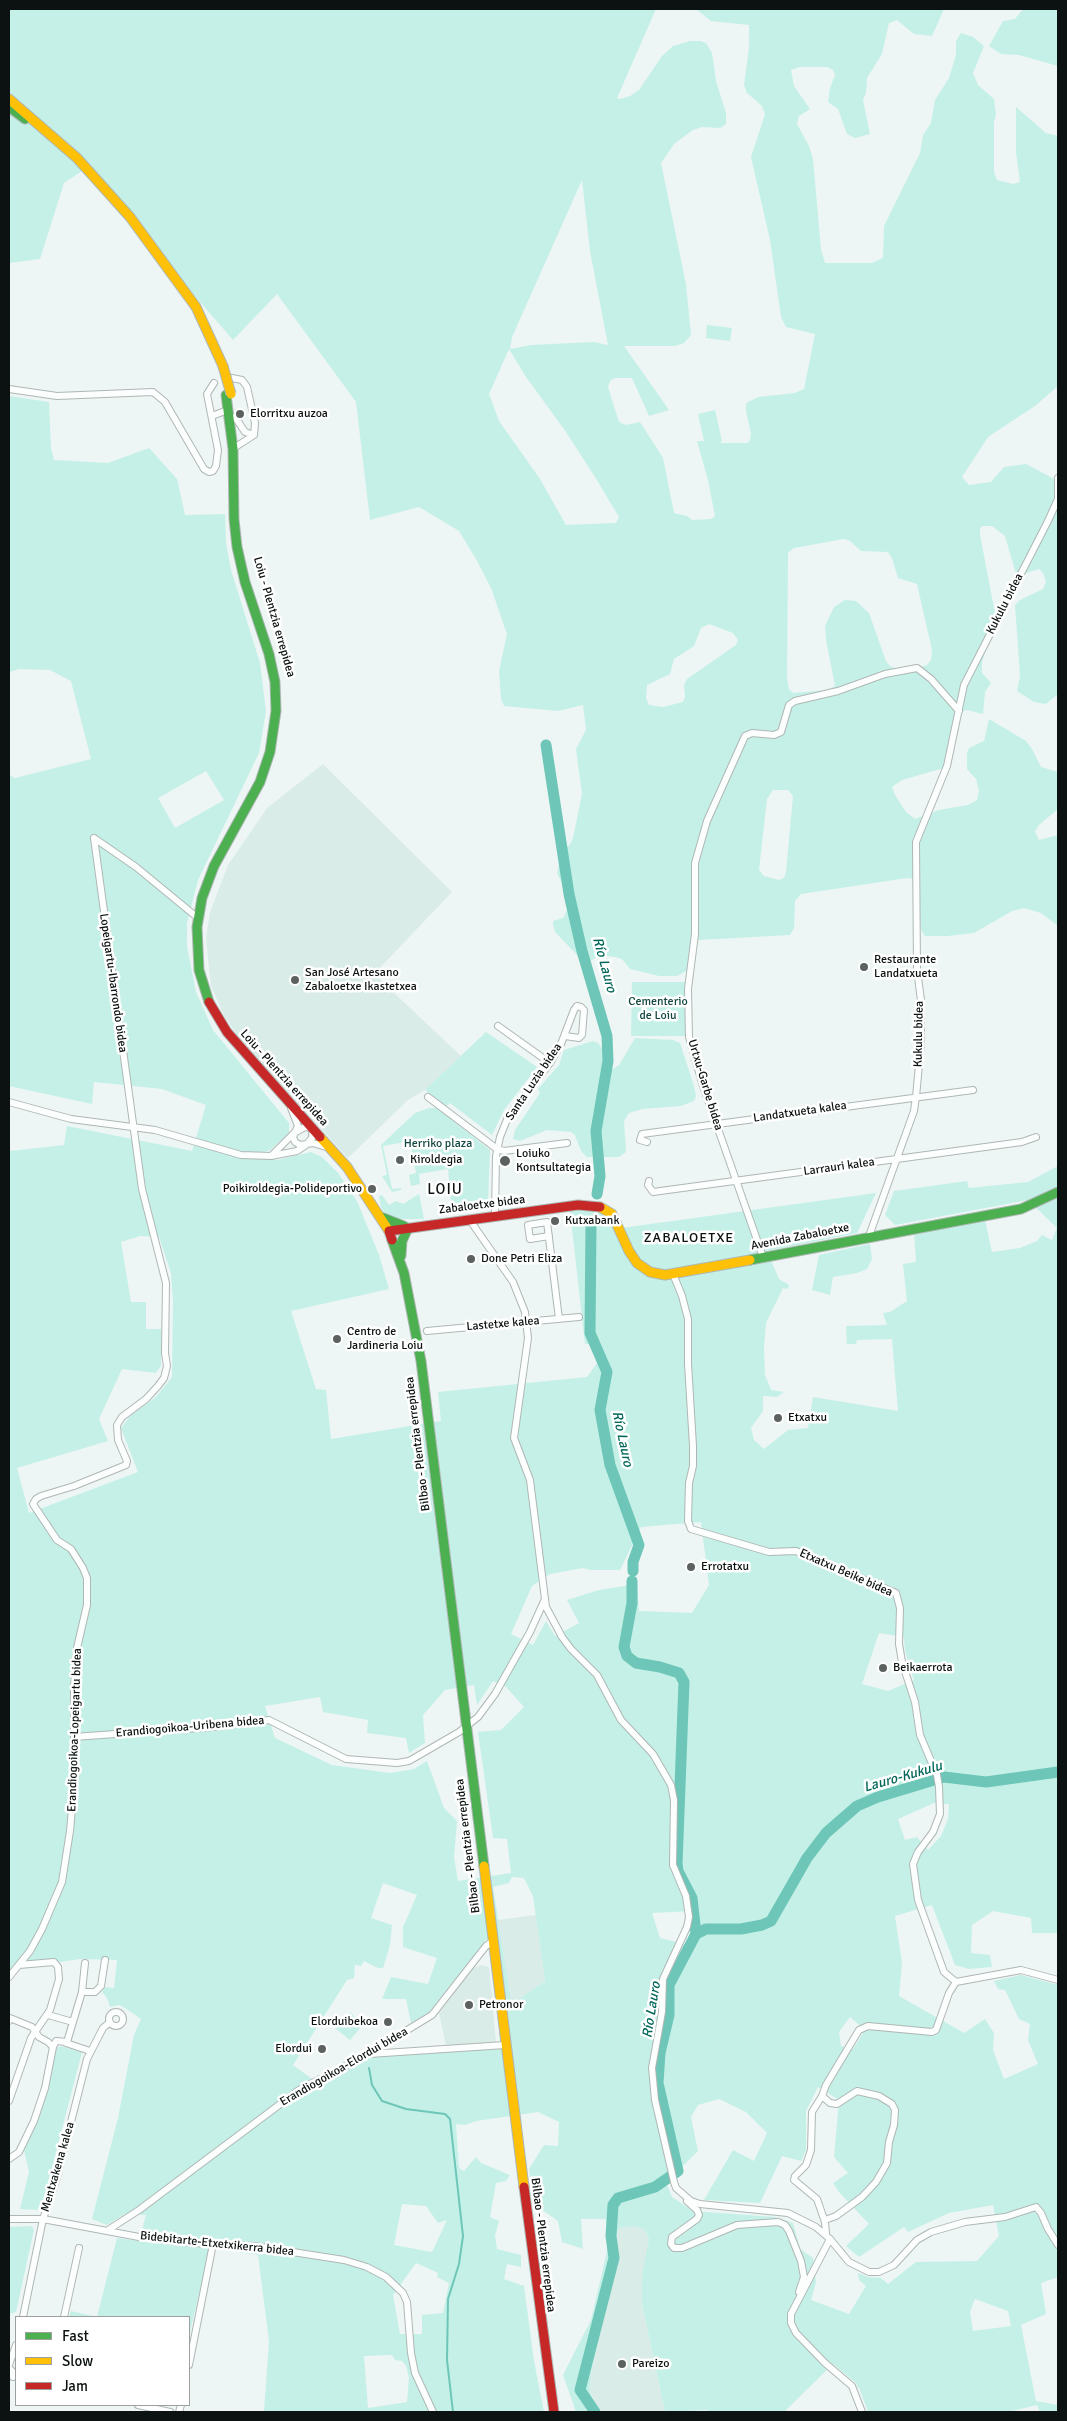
<!DOCTYPE html>
<html>
<head>
<meta charset="utf-8">
<style>
  body { margin:0 }
  #map { position:relative; width:1067px; height:2421px; overflow:hidden; background:#edf6f4; font-family:Signika,sans-serif }
  canvas { display:block }
  .frame { position:absolute; inset:0; border:10px solid #0c1211; pointer-events:none }
  .legend { position:absolute; left:15px; top:2316px; width:175px; height:90px; box-sizing:border-box; background:#fff; border:1px solid #9ea0a0; margin:0; padding:6px 9px; list-style:none; font-size:15px; color:#0c1211 }
  .legend li { display:flex; align-items:center; gap:10px; height:25px }
  .legend b { width:25px; border:1px solid #9ea0a0 }
</style>
</head>
<body>
<div id="map">
<canvas width="1067" height="2421"></canvas>
<div class="frame"></div>
<ul class="legend">
<li><b style="height:6px;background:#4caf50"></b>Fast</li>
<li><b style="height:6px;background:#ffc107"></b>Slow</li>
<li><b style="height:6px;background:#c62828"></b>Jam</li>
</ul>
</div>
<script>
const context = document.querySelector('canvas').getContext('2d');
context.lineJoin = 'round';
function paint(path, color) { context.fillStyle = color; context.fill(path, 'evenodd'); }
const shape = rows => new Path2D(rows.map(r => 'M' + r).join(''));
function trace(path, color, width, dash) { context.strokeStyle = color; context.lineWidth = width; context.lineCap = dash ? 'butt' : 'round'; context.setLineDash(dash || []); context.stroke(path); }
function label(font, color, halo, rows, align = 'center') {
  context.font = font + ' Signika,sans-serif'; context.lineWidth = 5; context.setLineDash([]); context.textBaseline = 'middle'; context.strokeStyle = halo; context.fillStyle = color; for (const [text, x, y, turn = 0] of rows) {
    context.save(); context.translate(x, y); context.rotate((+turn || 0) * Math.PI / 180); context.textAlign = isNaN(turn) ? turn : align; if (halo) context.strokeText(text, 0, 0); context.fillText(text, 0, 0); context.restore();
  }
}
paint(shape([
  [323,764,452,892,374,974,461,1056,425,1090,408,1100,348,1158,239,1038,223,1013,211,986,206,939,210,912,228,865,267,808],
  [536,1915,545,1981,517,2000,511,2000,498,1920],
  [482,1965,489,1967,496,2042,446,2046,439,2013,473,1968],
  [635,2226,644,2229,649,2239,642,2304,665,2412,602,2412,593,2400,590,2389,591,2374,596,2338,613,2270,617,2269,614,2239,619,2228]
]), '#daece8');
paint(shape([
  [9,9,656,9,617,98,620,99,630,96,639,90,662,56,673,46,690,41,700,41,706,43,712,53,716,81,726,113,726,124,720,128,702,127,693,130,674,144,661,163,686,284,691,335,684,343,675,346,624,346,669,410,649,416,632,378,615,378,610,381,608,387,619,422,626,425,640,422,663,458,674,513,687,516,692,520,711,519,715,516,708,480,697,441,704,441,698,414,715,410,722,441,720,443,747,443,750,440,751,434,746,411,746,403,758,397,795,393,804,389,815,334,786,327,781,317,770,240,751,157,765,114,762,106,747,93,744,85,749,47,749,25,711,21,696,9,944,9,932,36,914,34,897,20,889,23,882,54,867,78,866,93,863,100,870,134,855,138,847,134,838,109,828,102,830,88,835,75,833,70,827,67,800,67,791,70,794,86,810,109,799,116,797,124,809,146,813,159,821,249,825,263,872,263,883,258,884,226,920,153,923,135,931,123,935,100,949,78,956,55,956,41,961,33,973,37,984,46,973,73,978,85,994,99,996,115,994,122,994,172,997,180,1013,184,1020,182,1016,152,1016,107,1046,133,1058,136,1058,386,1035,406,988,437,962,477,969,485,991,482,1004,467,1026,464,1058,481,1058,694,1046,704,1034,702,1017,691,1020,676,1015,605,1020,600,1043,589,1046,582,1043,573,1039,569,1020,575,1016,574,1005,536,992,526,983,526,980,528,980,535,996,618,982,662,982,673,991,683,985,692,983,714,967,710,960,712,944,768,902,780,892,787,895,795,906,812,915,819,939,810,968,805,977,800,979,791,976,779,967,769,967,753,969,748,984,741,989,719,1026,741,1032,749,1041,767,1058,772,1058,809,1038,826,1035,832,1039,840,1058,835,1058,926,1041,913,1024,908,1012,911,974,933,948,936,925,936,921,930,919,889,914,879,907,878,801,894,795,901,794,928,790,935,699,940,696,943,688,970,677,976,659,976,630,969,622,959,615,957,600,955,587,963,582,960,555,932,553,924,553,921,563,918,567,910,566,888,557,874,563,847,569,846,573,838,582,794,576,749,586,730,583,705,558,711,504,706,501,699,499,671,507,634,491,588,476,559,459,531,419,507,370,520,356,402,277,294,233,340,85,169,64,183,40,259,9,263],
  [582,180,590,251,608,345,594,342,531,345,510,349,512,337],
  [509,349,526,377,566,432,595,477,619,517,616,523,566,525,540,479,499,421,489,394],
  [844,539,850,541,861,551,888,552,892,558,898,578,917,584,932,650,931,660,927,665,917,668,897,669,890,666,886,661,869,613,856,601,845,600,834,607,825,626,826,640,835,686,827,690,793,693,789,689,787,678,788,553,794,548],
  [709,624,733,633,738,640,736,645,687,679,684,685,685,697,683,702,663,707,649,705,646,698,647,685,670,674,674,659,694,646,701,628],
  [773,790,788,790,793,796,786,872,784,878,779,880,764,876,759,870,767,799],
  [1023,9,1058,9,1058,66,1019,55,1001,54,989,46,1003,21,1015,19],
  [707,325,732,328,730,341,706,338],
  [9,396,49,402,51,448,54,460,108,463,149,448,177,479,185,515,225,514,226,543,231,570,260,663,266,711,259,753,198,880,187,923,187,947,196,992,213,1030,289,1123,289,1133,270,1150,262,1153,277,1160,311,1152,322,1157,338,1173,357,1201,379,1255,389,1289,291,1311,316,1389,326,1390,331,1439,441,1421,438,1392,587,1377,602,1356,599,1342,585,1344,570,1211,590,1208,604,1212,614,1229,876,1193,857,1233,767,1251,779,1279,789,1285,788,1289,783,1288,766,1323,764,1347,765,1375,771,1390,784,1392,777,1397,763,1396,763,1411,751,1428,754,1440,764,1449,788,1430,808,1428,813,1397,898,1411,892,1339,857,1340,856,1344,847,1344,846,1326,887,1325,883,1313,890,1312,907,1301,903,1264,916,1262,914,1232,985,1220,992,1252,1020,1248,1037,1241,1042,1235,1052,1240,1057,1228,1028,1200,895,1225,885,1215,894,1191,967,1181,969,1188,1028,1182,1058,1166,1058,1936,1057,1933,1032,1933,1031,1918,993,1911,972,1925,971,1953,990,1955,992,1967,969,1969,955,1965,932,1905,895,1916,902,1963,899,1996,964,2033,985,2019,994,2033,993,2050,1004,2079,1038,2064,1028,2040,1030,2024,1019,2019,1005,1990,998,1989,994,1981,1021,1975,1058,1985,1058,2277,1041,2283,1046,2314,1021,2325,1036,2401,1058,2405,1058,2412,1040,2412,1037,2405,1008,2412,868,2412,860,2390,855,2382,833,2364,784,2412,709,2412,708,2410,665,2412,642,2304,642,2275,649,2239,644,2229,634,2226,619,2228,614,2239,617,2270,613,2270,596,2338,591,2374,590,2389,593,2400,602,2412,576,2412,563,2375,591,2320,608,2247,606,2219,581,2219,583,2249,562,2242,558,2221,534,2204,529,2169,544,2145,558,2146,559,2122,538,2112,476,2121,465,2125,456,2124,459,2168,464,2171,476,2157,481,2163,510,2175,506,2181,496,2183,490,2217,499,2221,495,2236,497,2249,521,2255,521,2267,507,2264,504,2279,524,2286,534,2361,544,2412,264,2412,269,2341,258,2255,210,2248,189,2336,189,2317,69,2317,71,2311,97,2317,117,2238,139,2241,146,2215,125,2214,107,2225,92,2219,118,2118,134,2035,141,2019,125,2008,119,2005,110,2007,107,1998,102,1992,105,1987,114,1988,117,1960,80,1959,11,1969,9,1972,9,1139,10,1151,64,1145,67,1126,192,1151,206,1105,162,1089,94,1082,92,1104,9,1086,9,775,15,778,91,759,71,681,50,670,19,669,9,672],
  [206,771,224,800,175,828,158,798],
  [140,1236,159,1237,171,1273,173,1301,172,1377,156,1397,130,1416,121,1428,138,1472,29,1513,17,1468,108,1441,99,1419,122,1369,156,1373,161,1366,161,1329,146,1329,146,1302,131,1302,121,1242],
  [701,1522,709,1585,692,1613,639,1611,637,1584,599,1590,567,1600,579,1623,555,1636,546,1621,533,1645,511,1634,532,1586,550,1574,583,1568,590,1570,620,1570,641,1527],
  [879,1633,904,1637,905,1651,914,1680,888,1691,862,1684],
  [493,1681,506,1687,524,1707,501,1730,478,1732,493,1838,507,1839,511,1873,458,1881,454,1857,457,1821,444,1808,427,1761,414,1769,390,1773,332,1765,275,1738,265,1706,320,1697,323,1712,368,1720,367,1733,406,1738,409,1753,425,1743,423,1715,445,1690,474,1685,477,1705],
  [934,1803,949,1804,948,1819,941,1836,928,1850,917,1837,905,1840,898,1819],
  [512,1877,524,1878,533,1896,545,1981,517,2000,511,2000,493,1887,509,1883],
  [383,1883,417,1895,403,1927,403,1947,437,1958,428,1984,391,1977,382,1999,406,1999,411,2023,429,2012,488,1938,501,2049,370,2057,319,2084,293,2065,347,1980,354,1978,355,1965,361,1966,364,1961,378,1968,383,1968,390,1945,392,1925,371,1918],
  [693,1911,689,1935,685,1944,660,1938,652,1913],
  [850,2017,865,2030,853,2049,841,2046,839,2032],
  [818,2087,839,2100,834,2157,848,2173,833,2183,839,2192,869,2224,846,2246,859,2257,904,2227,908,2232,949,2213,993,2205,999,2236,977,2261,916,2262,888,2284,881,2278,868,2277,858,2273,859,2280,866,2286,849,2314,811,2300,816,2282,813,2258,800,2249,793,2223,775,2217,693,2211,672,2197,666,2183,698,2151,691,2117,698,2105,719,2099,746,2112,767,2133,754,2161,733,2150,704,2200,760,2203,782,2156,801,2161,806,2150,806,2111],
  [402,2204,426,2206,438,2223,447,2220,432,2252,394,2245],
  [416,2263,438,2273,437,2277,449,2283,443,2313,422,2315,422,2334,400,2334,393,2295],
  [975,2299,1008,2311,1011,2326,973,2331,970,2312],
  [392,2355,395,2360,402,2361,406,2366,409,2377,407,2402,368,2408,364,2356],
  [632,982,686,982,685,1036,631,1036],
  [486,1032,537,1067,504,1110,492,1135,450,1103,446,1106,425,1090],
  [635,1038,673,1040,680,1043,694,1086,696,1096,694,1101,681,1106,642,1109,629,1113,624,1121,626,1152,619,1157,587,1157,581,1151,575,1135,571,1132,547,1130,520,1141,513,1139,515,1130,540,1093,538,1089,559,1065,564,1050,593,1041,598,1043,603,1050,606,1066,613,1069,619,1065],
  [429,1108,437,1108,490,1150,488,1204,484,1209,452,1212,448,1169,419,1174,420,1184,411,1186,409,1175,416,1173,410,1141,383,1146,392,1189,401,1188,401,1190,392,1192,382,1176,387,1175,381,1145,415,1113],
  [419,1194,424,1219,394,1219,387,1216,381,1207,379,1196,382,1195,389,1205,396,1201,403,1204],
  [870,1244,872,1259,867,1269,857,1273,833,1277,830,1295,812,1290,819,1255],
  [350,2012,363,2025,350,2040,335,2028],
  [60,2046,82,2052,42,2206,38,2210,20,2209,29,2172,24,2150,44,2101,56,2049],
  [32,2226,34,2230,16,2312,9,2314,9,2227]
]), '#c5f0e7');
trace(shape([
  [369,2068,372,2085,382,2101,406,2109,445,2114,450,2119,463,2236,459,2264,448,2299,447,2360,453,2412]
]), '#6dc6b7', 2);
trace(shape([
  [546,745,569,894,582,951,607,1036,608,1061,596,1131,600,1176,597,1194],
  [591,1224,590,1333,607,1372,600,1410,610,1465,639,1545,633,1562,633,1571],
  [696,1934,706,1929,741,1929,762,1925,771,1921,807,1858,826,1833,857,1806,878,1797,944,1777,986,1782,1058,1772],
  [595,2412,580,2390,614,2258,611,2236,613,2205,618,2198,655,2187,678,2171,658,2083,660,2053,669,2015,669,1985,696,1934,692,1898,678,1871,677,1864,684,1682,679,1673,660,1667,636,1663,627,1656,624,1647,632,1603,632,1581]
]), '#6dc6b7', 11);
const street = shape([
  [232,378,242,380,247,387,255,423,254,435],
  [9,389,57,396,153,392,165,402,204,469,209,472,213,471,216,466,218,450,207,394,214,383],
  [212,416,225,411,228,405],
  [235,417,245,432,254,435],
  [237,446,254,435],
  [94,838,136,867,198,918],
  [498,1026,550,1063],
  [428,1097,497,1149,504,1151,567,1143],
  [9,1102,71,1119,155,1130,241,1155,271,1156],
  [291,1108,298,1126,293,1137,295,1142,300,1145,313,1143,326,1147],
  [305,1127,313,1128,312,1138,306,1145,297,1151,271,1156,294,1133,305,1127],
  [647,1142,640,1140,642,1134,973,1090],
  [649,1181,648,1185,653,1192,1022,1142,1036,1137],
  [495,1216,496,1156,500,1137,508,1117,550,1063,561,1044,574,1010,577,1006,581,1007,584,1010,582,1035,579,1038,565,1036],
  [469,1219,513,1282,525,1312,528,1338,514,1438,530,1480,546,1607,562,1637,571,1649,597,1675,621,1720,653,1754,671,1785,674,1800,673,1865,686,1896,689,1917,687,1927,663,1979,662,2012,652,2068,655,2100,674,2182,676,2188,691,2201,700,2204,788,2213,816,2227,830,2239],
  [549,1236,530,1239,528,1225,547,1222,559,1319],
  [869,1236,914,1111,916,1097,921,1043,921,1000,917,970,916,842,947,766,964,685,1048,521,1058,499,1058,478],
  [763,1257,703,1086,689,1037,688,989,695,934,695,863,707,821,745,736,752,733,774,735,781,732,789,705,795,701,838,691,885,674,917,668,931,679,959,711],
  [673,1274,682,1296,688,1319,688,1364,693,1446,693,1466,689,1483,688,1521,691,1529,769,1552,796,1551,896,1593,900,1608,899,1644,902,1662,915,1702,920,1735,937,1775,939,1787,940,1814,933,1832,918,1852,913,1864,918,1900,944,1972,956,1982],
  [427,1331,579,1317],
  [74,1737,212,1727,269,1720,346,1759,397,1763,409,1761,459,1732,478,1717,495,1694,530,1632,545,1599],
  [9,1977,30,1951,42,1929,62,1882,70,1831,74,1786,74,1690,77,1648,87,1605,87,1578,83,1568,71,1549,57,1540,33,1504,36,1499,41,1496,74,1486,126,1465,127,1461,118,1440,117,1425,122,1417,146,1399,158,1386,164,1378,167,1366,165,1353,166,1283,142,1189,94,838],
  [82,1992,95,1992,101,1986,105,1960],
  '109 2019a7 7 0 1 1 14 0a7 7 0 1 1-14 0Z',
  [48,2015,73,2022],
  [9,2021,10,2018,32,2027,39,2037,48,2042,53,2047,45,2088,34,2121,19,2152,9,2159],
  [66,2043,90,2051],
  [53,2047,56,2041,67,2042,82,1992,85,1963],
  [369,2054,505,2045],
  [822,2096,812,2112,811,2150,806,2165,795,2176,794,2180,817,2199,825,2222,826,2233],
  [9,2101,31,2038,50,2010,59,1979,58,1967,54,1962,19,1965],
  [687,2201,697,2210,699,2215,697,2219,672,2237,671,2244,674,2248,682,2248,737,2225,778,2222,785,2225,789,2231,801,2261,804,2277,799,2292],
  [9,2219,43,2219,139,2237,193,2243,254,2246,344,2260,367,2267,386,2277,403,2293,407,2302,411,2353,415,2373,433,2412],
  [825,2220,836,2216,862,2197,876,2182,887,2163,889,2142,894,2125,895,2110,892,2104,879,2096,857,2091,837,2104,830,2103,822,2096,826,2085,859,2030,868,2026,932,2032,936,2030,949,1993,956,1982,1021,1970,1058,1980],
  [108,2230,139,2210,299,2090,368,2054,432,2015,486,1946,493,1941],
  [23,2317,43,2219,56,2181,87,2059,103,2028,110,2022],
  [64,2317,79,2248],
  [9,2365,16,2345],
  [189,2365,213,2244],
  [9,2368,13,2372,13,2377],
  [138,2405,170,2412],
  [179,2412,181,2405],
  [862,2412,852,2386,825,2363,796,2333,791,2323,791,2314,830,2239,849,2262,869,2272,879,2272,894,2265,917,2240,931,2232,965,2222,1005,2217,1036,2207,1041,2213,1048,2229,1058,2245]
]);
const fast = shape([
  [9,107,25,119],
  [209,1002,199,970,197,927,202,898,214,866,260,782,270,752,276,711,275,682,269,654,245,582,237,547,234,519,233,449,226,395],
  [381,1217,404,1226],
  [392,1240,404,1273,421,1361,484,1866],
  [401,1256,402,1241,408,1228],
  [750,1260,1021,1209,1058,1192]
]);
const slow = shape([
  [9,99,77,158,130,217,196,307,223,366],
  [320,1137,347,1167,389,1231],
  [600,1207,612,1214,629,1251,637,1263,650,1272,665,1275,750,1260],
  [484,1866,524,2187]
]);
const jam = shape([
  [209,1002,227,1032,320,1137],
  [392,1240,389,1231,578,1205,600,1207],
  [524,2187,554,2412]
]);
trace(street, '#afb7b5', 8);
trace(fast, '#afb7b5', 11);
trace(slow, '#afb7b5', 11);
trace(jam, '#afb7b5', 11);
trace(street, '#fcfefd', 6);
trace(fast, '#4caf50', 9);
trace(slow, '#ffc107', 9);
trace(jam, '#c62828', 9);
const slowBridge = shape([
  [223,366,231,394]
]);
trace(slowBridge, '#afb7b5', 11, []);
trace(slowBridge, '#ffc107', 9);
for (const [x, y, r, color] of [
  [240,414,5,"#5b6260"],
  [864,967,5,"#5b6260"],
  [295,980,5,"#5b6260"],
  [400,1160,5,"#5b6260"],
  [505,1161,6,"#5b6260"],
  [372,1189,5,"#5b6260"],
  [555,1221,5,"#5b6260"],
  [471,1259,5,"#5b6260"],
  [337,1339,5,"#5b6260"],
  [778,1418,5,"#5b6260"],
  [691,1567,5,"#5b6260"],
  [883,1668,5,"#5b6260"],
  [469,2005,5,"#5b6260"],
  [388,2022,5,"#5b6260"],
  [322,2049,5,"#5b6260"],
  [622,2364,5,"#5b6260"]
]) { const dot = new Path2D(); dot.arc(x, y, r, 0, 2 * Math.PI); context.fillStyle = color; context.fill(dot); trace(dot, '#fff', 2); }
label('12px', '#0c1211', '#fff', [
  ["Elorritxu auzoa",250,414],
  ["Restaurante",874,960],
  ["Landatxueta",874,974],
  ["San José Artesano",305,973],
  ["Zabaloetxe Ikastetxea",305,987],
  ["Loiuko",516,1154],
  ["Kontsultategia",516,1168],
  ["Kiroldegia",410,1160],
  ["Poikiroldegia-Polideportivo",362,1189,"right"],
  ["Kutxabank",565,1221],
  ["Done Petri Eliza",481,1259],
  ["Centro de",347,1332],
  ["Jardineria Loiu",347,1346],
  ["Etxatxu",788,1418],
  ["Errotatxu",701,1567],
  ["Beikaerrota",893,1668],
  ["Petronor",479,2005],
  ["Elorduibekoa",378,2022,"right"],
  ["Elordui",312,2049,"right"],
  ["Pareizo",632,2364]
], 'left');
label('12px', '#0c1211', '#fff', [
  ["Kukulu bidea",1005,604,-63],
  ["Loiu - Plentzia errepidea",274,617,74],
  ["Lopeigartu-Ibarrondo bidea",113,983,82],
  ["Kukulu bidea",919,1034,-89],
  ["Loiu - Plentzia errepidea",284,1078,48],
  ["Santa Luzia bidea",534,1082,-56],
  ["Urtxu-Garbe bidea",705,1085,73],
  ["Landatxueta kalea",800,1112,-8],
  ["Larrauri kalea",839,1167,-8],
  ["Zabaloetxe bidea",482,1205,-7],
  ["Avenida Zabaloetxe",800,1237,-11],
  ["Lastetxe kalea",503,1324,-5],
  ["Bilbao - Plentzia errepidea",418,1444,-97],
  ["Etxatxu Beike bidea",846,1573,24],
  ["Erandiogoikoa-Uribena bidea",190,1727,-5],
  ["Erandiogoikoa-Lopeigartu bidea",75,1730,-88],
  ["Bilbao - Plentzia errepidea",468,1846,-97],
  ["Erandiogoikoa-Elordui bidea",344,2067,-30],
  ["Mentxakena kalea",58,2167,-74],
  ["Bidebitarte-Etxetxikerra bidea",217,2244,6],
  ["Bilbao - Plentzia errepidea",543,2245,83]
]);
label('12px', '#12463e', '#fff', [
  ["Cementerio",658,1002],
  ["de Loiu",658,1016],
  ["Herriko plaza",438,1144]
]);
label('italic 14px', '#006759', '#fff', [
  ["Río Lauro",604,965,75],
  ["Río Lauro",622,1439,78],
  ["Lauro-Kukulu",903,1777,-16],
  ["Río Lauro",652,2010,-81]
]);
context.letterSpacing = '1px';
label('14px', '#0c1211', '#fff', [
  ["ZABALOETXE",689,1238]
]);
context.letterSpacing = '0px';
context.letterSpacing = '1px';
label('15px', '#0c1211', '#fff', [
  ["LOIU",445,1190]
]);
context.letterSpacing = '0px';
</script>
</body>
</html>
